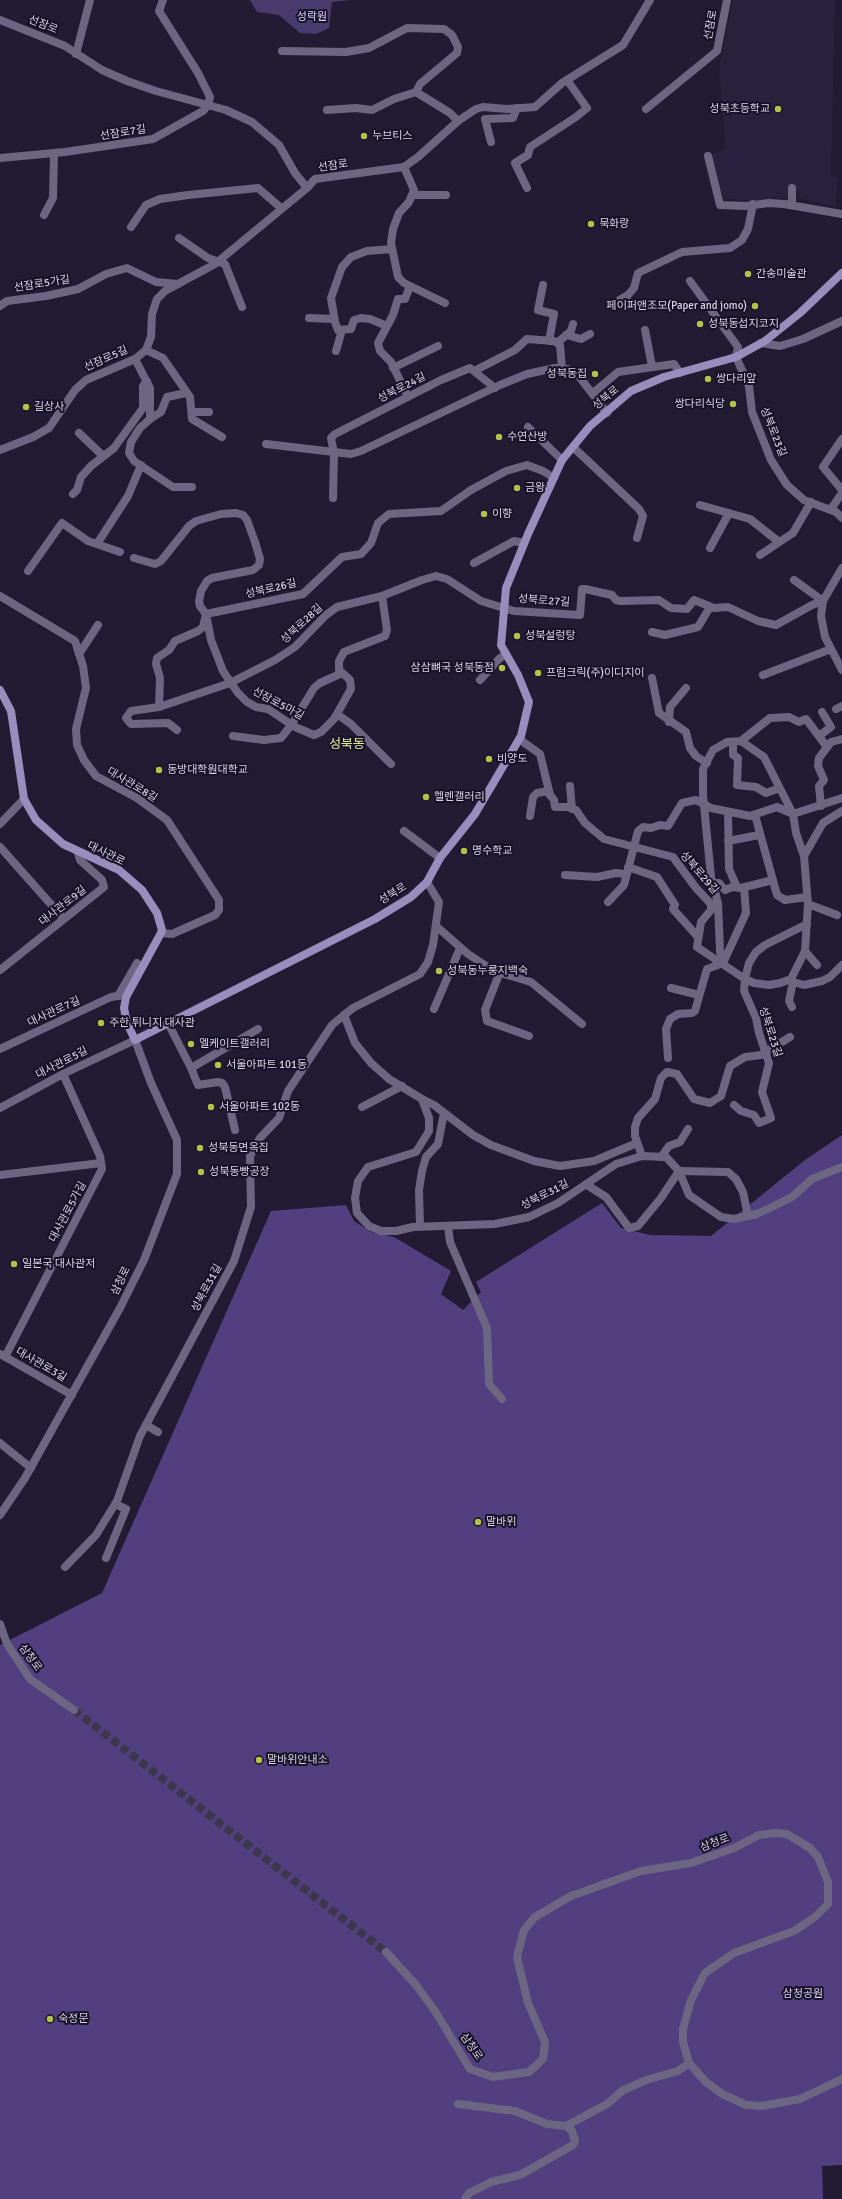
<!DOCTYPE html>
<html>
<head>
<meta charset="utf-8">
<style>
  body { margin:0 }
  canvas { display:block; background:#221b33 }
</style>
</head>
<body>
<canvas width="842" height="2199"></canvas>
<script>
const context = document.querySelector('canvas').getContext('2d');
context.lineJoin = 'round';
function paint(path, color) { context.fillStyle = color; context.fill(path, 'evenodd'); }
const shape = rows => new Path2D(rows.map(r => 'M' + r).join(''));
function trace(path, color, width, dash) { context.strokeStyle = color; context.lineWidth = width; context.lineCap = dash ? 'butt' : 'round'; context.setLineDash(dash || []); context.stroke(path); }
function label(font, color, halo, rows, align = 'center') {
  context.font = font + ' Signika,"Noto Sans KR",sans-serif'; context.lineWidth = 4; context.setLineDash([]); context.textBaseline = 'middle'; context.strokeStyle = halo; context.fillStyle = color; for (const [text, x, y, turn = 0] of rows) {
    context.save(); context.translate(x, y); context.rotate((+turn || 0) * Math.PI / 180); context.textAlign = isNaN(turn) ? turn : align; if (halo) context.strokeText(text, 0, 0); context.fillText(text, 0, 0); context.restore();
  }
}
paint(shape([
  [733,0,835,0,831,175,838,178,835,207,800,198,795,187,789,188,787,198,747,201,723,198,710,156,726,148,719,69]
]), '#2a213f');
paint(shape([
  [250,0,350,0,332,2,329,28,316,34,300,33,279,15,257,12]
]), '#4a3b6e');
paint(shape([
  [842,1135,842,2165,822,2166,823,2199,0,2199,0,1645,102,1593,271,1211,346,1205,354,1221,371,1232,394,1237,451,1271,441,1294,463,1310,481,1292,476,1282,602,1203,621,1228,650,1235,711,1236,805,1160]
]), '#523f7f');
trace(shape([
  [74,1710,386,1952]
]), '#3d374e', 8, [8, 4]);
trace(shape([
  [282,51,346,52,369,48,407,28,444,29,452,35,458,47,457,53,420,84,416,92],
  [76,54,90,0],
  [646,109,717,51,727,0],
  [327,110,356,108,372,110,394,99,416,92,450,113,458,121],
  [491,142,485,119,513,118,517,108],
  [708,156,720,205,746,206,769,203,784,204,842,214],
  [0,158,65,152,153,139,203,111,208,105,210,97,198,73,159,11,163,0],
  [404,167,414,190,409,202,399,213,393,229,391,243,398,277,404,283,445,303],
  [527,188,515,163,528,155,530,147,576,117,587,108,567,80],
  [412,195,446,195],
  [792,205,792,188],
  [44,215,53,198,54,153],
  [131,227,146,205,160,199,188,195,258,188,281,208],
  [179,238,208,258,225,264,242,307],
  [690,281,738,347,736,357,749,386,752,412,771,460,787,485,804,500,836,512,842,518],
  [543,285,538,310,554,314,549,341],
  [613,304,628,295,634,288,638,273,682,252,730,248,742,240,748,229,753,204],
  [0,306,7,301,46,296,78,289,106,274,127,268,156,282,178,284],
  [309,318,334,319],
  [387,326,370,319,361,318,354,320,351,329,338,330,335,322,331,298,342,267,351,257,367,251,392,249],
  [645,330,652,366],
  [566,335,581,339,590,334],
  [557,343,571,331,573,324],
  [761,343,780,346,803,339,842,321],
  [146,350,163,358,190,397,192,419,222,437],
  [336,351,342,330],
  [135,359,150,388,150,419],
  [393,368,438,346],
  [474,371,515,350,527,339,554,341,560,345,562,368],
  [186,393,167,397,161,412,150,419,140,428,131,442,129,453,134,461,173,487,192,487],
  [593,393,618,372,674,364,680,373],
  [408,397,391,362,380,351,378,343,393,315,398,299,405,299,410,286],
  [192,412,209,412],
  [528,427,562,460],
  [79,433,103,456],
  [842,439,823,467,842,490],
  [266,444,351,454,361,451,500,385,527,374,555,368,568,369,578,375,607,413],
  [573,447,639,509,643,516,637,538],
  [73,494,77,490,81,477,91,466,114,448,143,408,143,386,147,381],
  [333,498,334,453,331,438,335,434,441,380,470,368,495,388],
  [700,505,750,519,779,542],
  [831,509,842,493],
  [97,544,128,496,141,465],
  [710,548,729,513],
  [760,555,793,533,811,502],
  [134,558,155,564,161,561,189,526,196,521,221,514,236,513,243,515,247,520,255,542,260,559,259,565,253,570,212,578,207,581,201,591,199,602,200,606,206,614,211,640,223,671,238,693,247,702,256,707,268,709,295,727,314,735,321,732,334,719,351,689,350,680,339,670,339,661,344,652,385,636,387,630,382,596],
  [474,563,514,541,524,543],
  [842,568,823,601,821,616,825,637,842,670],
  [28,571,62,523,88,541,120,552],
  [0,596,75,641,83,666,86,688,76,729,77,745,84,760,96,776,137,798,167,820,219,900,219,910,215,915,172,934,161,933],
  [652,632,665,635,698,627,710,607],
  [79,654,98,625],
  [763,675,831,649],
  [652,678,659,713,686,732,690,748,696,756,707,763],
  [480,680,499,659,506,654],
  [159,707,160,678,156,664,157,658,169,650,175,641,198,631,203,627,206,614,303,594,342,557,361,554,371,543,378,523,389,514,441,511,471,490,506,471,527,465,543,471,554,478],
  [836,709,842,706],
  [337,714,351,724,391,764],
  [669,722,670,707,686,688],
  [177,730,168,723,131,724,126,718,131,711,159,707,230,683,275,660,295,647,326,615,337,607,382,596,422,580,436,576,447,579,481,601,514,611,580,615,582,589,585,589,612,595,616,600,621,601,659,600,671,608,687,609,694,600,714,608,728,607,758,621,776,625,812,605,823,601,794,580],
  [233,736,264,740,281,738,292,724,314,688,320,683,342,673],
  [819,736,831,727,822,712],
  [519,739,540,754,550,795,554,800,555,807,568,807,576,810,585,823,604,839,673,857,696,888,711,904,711,910,701,922,697,947,745,979,754,983,769,985,780,983,791,979,805,951,808,904,804,856,796,833,793,814,764,757,741,741,727,742,713,750,703,769,703,795,711,877,718,903,720,951,723,963],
  [741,741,770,718,789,717,799,722,806,719,827,747],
  [733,742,733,755,738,758,737,785,756,787,766,793,780,788],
  [570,786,572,809],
  [821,806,819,786,824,780,818,766,819,758,831,742,842,739],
  [728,812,729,869,737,887],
  [755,815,777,895,785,900,807,897],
  [530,816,533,797,537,793,549,791],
  [0,824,24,799],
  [404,831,440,858],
  [728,841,759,835],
  [0,847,64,919],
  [804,856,823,823,842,811],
  [628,867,657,877,675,905,673,909,698,937],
  [565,875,597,877,616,873,625,874],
  [713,883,719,883,725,890,732,887,741,888,773,880],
  [608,902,624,885,638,831,643,827,651,828,660,825,668,826,682,803,696,800,711,808,750,816,777,807,793,814,842,798],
  [808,904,837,915],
  [436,926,468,954,494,971,531,982,582,1024],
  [805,951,817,965],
  [723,963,746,913,744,887],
  [0,970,104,887,102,880,80,860,78,853],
  [500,972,485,1010,487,1021,529,1036],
  [791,979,793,982,789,1001,792,1007],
  [793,982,804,985,822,981,830,977,842,965],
  [671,988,699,995],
  [118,996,137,963],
  [434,1009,460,948],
  [168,1023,191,1068,258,1029],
  [0,1049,111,997,124,995,126,997],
  [668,1058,666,1029,670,1019,678,1014,692,1013,695,1011,707,969,723,963],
  [191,1068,198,1085,218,1082,222,1083,225,1087,235,1130],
  [422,1099,434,1105,473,1135,491,1145,534,1161,560,1166,594,1161,637,1143],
  [734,1105,741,1111,754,1115,759,1123,771,1118,762,1092,769,1063,759,1033,756,1018,744,991,745,979,749,963,756,952,765,945,807,924],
  [362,1107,402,1086],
  [0,1108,63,1074,135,1040],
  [642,1156,635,1136,635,1127,638,1118,655,1099,661,1078,667,1072,677,1074,694,1099,710,1103,721,1096,730,1066,745,1057,761,1055,790,1037],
  [661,1157,669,1146,680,1142,688,1129],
  [0,1175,101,1163],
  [587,1185,606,1197,629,1228,638,1226,661,1198,679,1171,728,1172,736,1179,743,1192,748,1216],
  [420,1226,419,1190,422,1171,426,1157,438,1144,444,1113],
  [448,1226,450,1242,487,1328,489,1384,502,1399],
  [0,1354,72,1395],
  [5,1357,102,1169,100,1156,63,1074],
  [146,1425,158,1432],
  [0,1443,31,1468],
  [106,1558,126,1509,115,1504],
  [65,1567,96,1535,117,1501,140,1436,234,1261,251,1207,250,1156,260,1138,279,1118,288,1091,332,1025,344,1015],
  [458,2104,515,2111,547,2124,566,2126,607,2104,622,2091,646,2080,678,2071,689,2063],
  [465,2199,469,2193,491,2182,520,2175,573,2145,575,2141,572,2131,566,2126]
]), '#6d6683', 8);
trace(shape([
  [0,20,65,46,102,70,127,81,156,91,226,110,252,122,279,145,295,173,307,188],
  [0,450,33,437,49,428,75,390,86,380,135,359,146,350,151,337,152,314,157,299,165,291,215,264,307,188,315,179,404,167,418,157,458,121,476,109,483,107,507,109,535,107,562,83,623,45,650,0],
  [427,882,439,902,433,945,428,962,420,974,353,1008,344,1015,355,1043,371,1063,389,1079,422,1099,429,1118,429,1131,416,1152,368,1167,358,1181,355,1198,357,1213,369,1226,381,1231,396,1231,413,1227,495,1224,529,1217,558,1203,616,1164,642,1156,666,1157,679,1171,689,1195,721,1217,734,1219,757,1214,774,1206,792,1197,812,1179,842,1167],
  [0,1515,25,1478,120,1308,144,1260,177,1174,177,1140,151,1083,135,1040],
  [0,1624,7,1644,30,1679,74,1710],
  [386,1952,416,1985,435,2011,470,2069,493,2077,529,2072,543,2059,545,2042,528,2003,517,1957,524,1930,535,1917,571,1896,641,1871,691,1863,734,1848,759,1835,776,1833,787,1834,810,1848,818,1857,828,1882,828,1904,815,1917,794,1931,734,1953,705,1973,691,2000,683,2029,683,2042,689,2063,706,2082,722,2094,746,2105,762,2106,800,2099,842,2079]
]), '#6d6683', 8);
trace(shape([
  [0,690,11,711,24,799,36,820,63,844,119,870,142,890,157,913,162,930,161,933,126,997,124,1008,127,1023,135,1040,375,919,411,897,427,882,440,858,475,814,521,736,529,702,518,675,501,645,506,588,528,534,562,460,590,426,631,391,664,377,736,357,765,341,800,313,842,273]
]), '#998dbd', 8);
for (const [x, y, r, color] of [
  [778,109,4,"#b4c24a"],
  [364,136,4,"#b4c24a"],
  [591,224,4,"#b4c24a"],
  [748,274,4,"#b4c24a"],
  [755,306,4,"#b4c24a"],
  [700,324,4,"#b4c24a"],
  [595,374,4,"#b4c24a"],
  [708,379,4,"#b4c24a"],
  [733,404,4,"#b4c24a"],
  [26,407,4,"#b4c24a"],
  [499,437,4,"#b4c24a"],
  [517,488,4,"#b4c24a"],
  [484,514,4,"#b4c24a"],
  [517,636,4,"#b4c24a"],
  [502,668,4,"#b4c24a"],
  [538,673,4,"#b4c24a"],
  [489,759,4,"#b4c24a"],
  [159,770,4,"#b4c24a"],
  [426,797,4,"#b4c24a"],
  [464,851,4,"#b4c24a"],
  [439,971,4,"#b4c24a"],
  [101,1023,4,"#b4c24a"],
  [191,1044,4,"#b4c24a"],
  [218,1065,4,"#b4c24a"],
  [211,1107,4,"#b4c24a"],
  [200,1148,4,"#b4c24a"],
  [201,1172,4,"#b4c24a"],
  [14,1264,4,"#b4c24a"],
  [478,1522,4,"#b4c24a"],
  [259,1760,4,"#b4c24a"],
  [50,2019,4,"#b4c24a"]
]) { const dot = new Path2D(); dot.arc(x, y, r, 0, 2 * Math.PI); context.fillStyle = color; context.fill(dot); trace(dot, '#181229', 1.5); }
label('11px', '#d9d1f7', '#181229', [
  ["성락원",312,17],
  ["삼청공원",803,1994]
]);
label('11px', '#d7d3e4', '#181229', [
  ["선잠로",43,25,22],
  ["선잠로",711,25,-79],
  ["선잠로7길",123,133,-9],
  ["선잠로",333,166,-9],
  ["선잠로5가길",42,284,-9],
  ["선잠로5길",106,359,-24],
  ["성북로24길",402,388,-27],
  ["성북로",606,398,-40],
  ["성북로23길",773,432,68],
  ["성북로26길",271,589,-13],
  ["성북로27길",544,601,4],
  ["성북로28길",302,624,-43],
  ["선잠로5마길",278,704,28],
  ["대사관로8길",132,785,31],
  ["대사관로",106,854,26],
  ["성북로29길",699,873,49],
  ["성북로",393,894,-32],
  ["대사관로9길",63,906,-38],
  ["대사관로7길",54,1012,-25],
  ["성북로23길",770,1032,72],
  ["대사관로5길",62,1063,-27],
  ["성북로31길",545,1195,-27],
  ["대사관로5가길",68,1212,-62],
  ["삼청로",121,1281,-64],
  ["성북로31길",207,1288,-62],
  ["대사관로3길",41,1365,30],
  ["삼청로",30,1658,54],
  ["삼청로",715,1843,-21],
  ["삼청로",471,2047,55]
]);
label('11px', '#d7d3e4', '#181229', [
  ["성북초등학교",770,109,"right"],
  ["누브티스",372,136],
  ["묵화랑",599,224],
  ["간송미술관",756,274],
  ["페이퍼앤조모(Paper and jomo)",747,306,"right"],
  ["성북동섭지코지",708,324],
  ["성북동집",587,374,"right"],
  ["쌍다리앞",716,379],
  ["쌍다리식당",725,404,"right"],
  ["길상사",34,407],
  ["수연산방",507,437],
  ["금왕",525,488],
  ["이향",492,514],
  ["성북설렁탕",525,636],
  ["삼삼뼈국 성북동점",494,668,"right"],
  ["프럼크릭(주)이디지이",546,673],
  ["비양도",497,759],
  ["동방대학원대학교",167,770],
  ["헬렌갤러리",434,797],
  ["명수학교",472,851],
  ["성북동누룽지백숙",447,971],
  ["주한 튀니지 대사관",109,1023],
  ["엘케이트갤러리",199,1044],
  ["서울아파트 101동",226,1065],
  ["서울아파트 102동",219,1107],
  ["성북동면옥집",208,1148],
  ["성북동빵공장",209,1172],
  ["일본국 대사관저",22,1264],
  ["말바위",486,1522],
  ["말바위안내소",267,1760],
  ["숙정문",58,2019]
], 'left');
label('13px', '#dfeb9d', '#181229', [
  ["성북동",347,745]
]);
</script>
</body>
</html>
